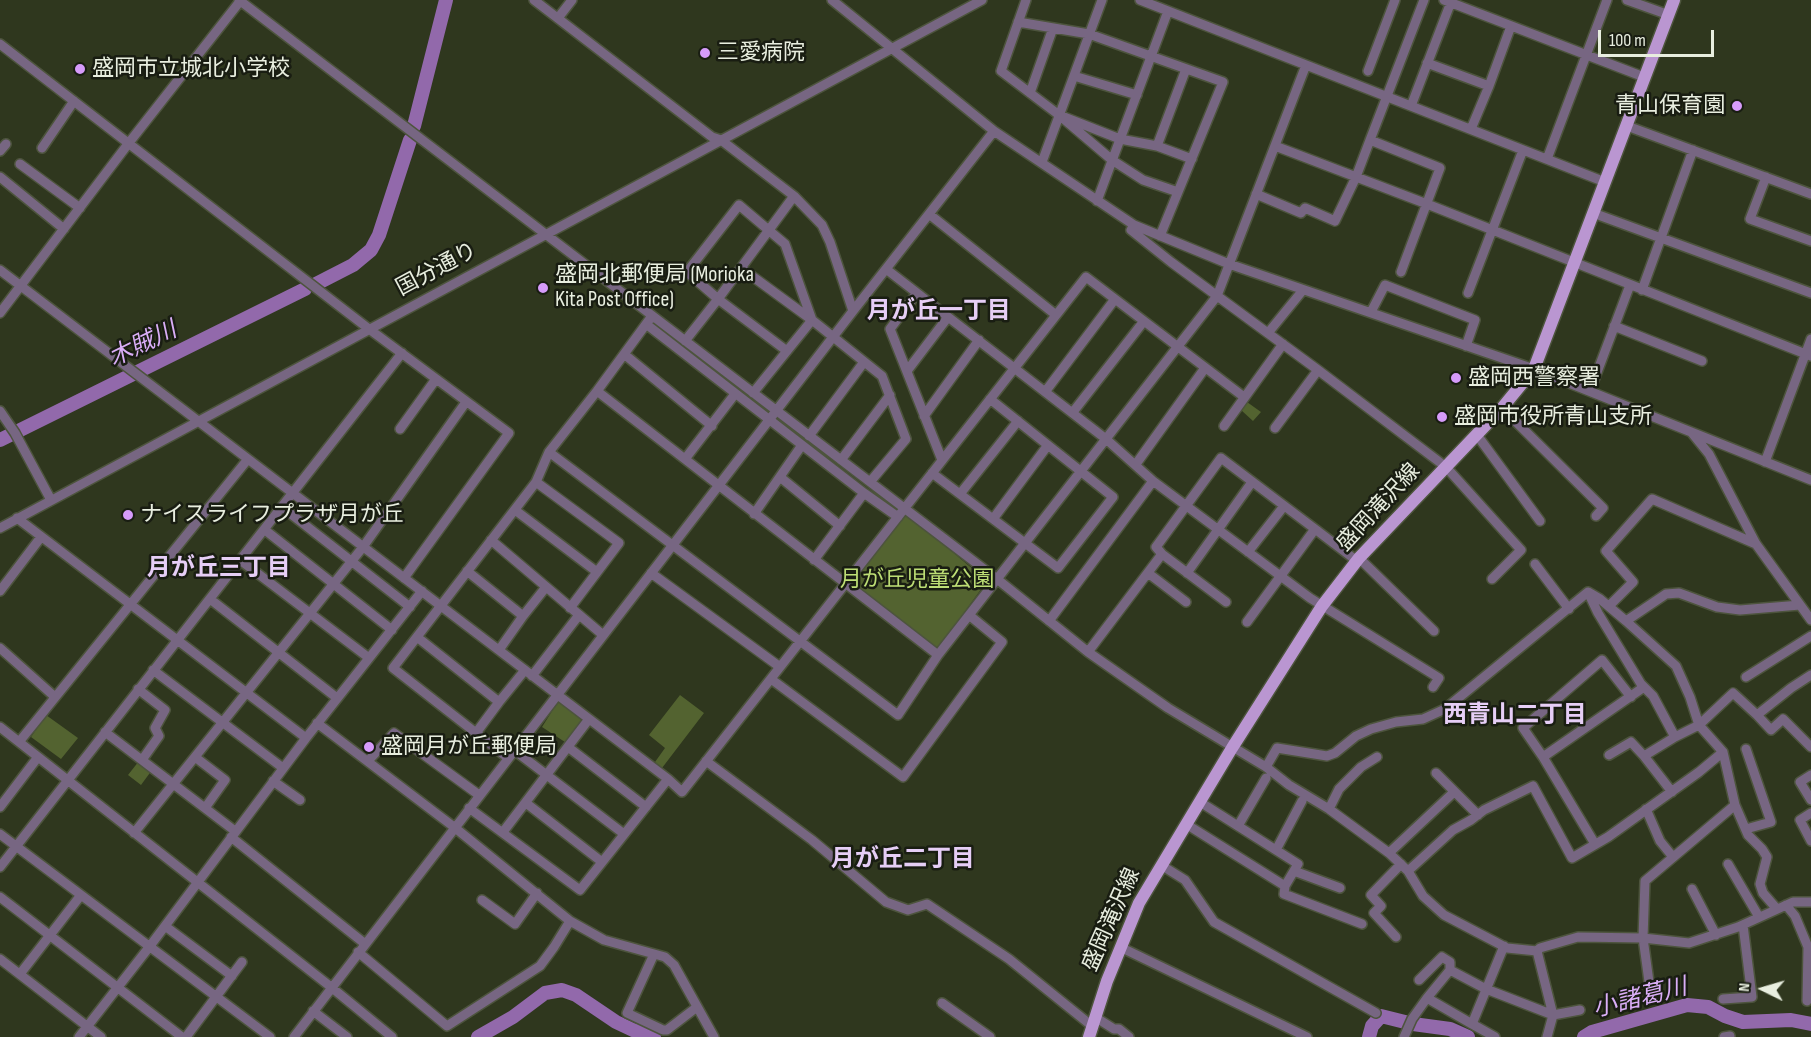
<!DOCTYPE html>
<html>
<head>
<meta charset="utf-8">
<style>
  body { margin:0 }
  #map { position:relative; width:1811px; height:1037px; overflow:hidden; background:#2f371e; font-family:"Sofia Sans Condensed",sans-serif }
  canvas { display:block }
  .north { position:absolute; left:1733px; top:959px; width:60px; height:60px; -webkit-text-stroke:4px #191d12; paint-order:stroke; rotate:275deg; font-size:16px; font-weight:700; line-height:24px; text-align:center; color:#e8eedf }
  .north::after { content:''; display:block; margin:auto; width:21px; height:27px; background:#e8eedf; clip-path:polygon(50% 0,100% 100%,50% 72%,0 100%) }
  .scale { position:absolute; left:1598px; top:30px; width:116px; height:27px; box-sizing:border-box; border:3px solid #e8eedf; border-top:0; padding-left:8px; font-size:18px; line-height:21px; white-space:nowrap; color:#e8eedf; -webkit-text-stroke:4px #191d12; paint-order:stroke }
</style>
</head>
<body>
<div id="map">
<canvas width="1811" height="1037"></canvas>
<div class="north">N</div>
<div class="scale">100 m</div>
</div>
<script>
const context = document.querySelector('canvas').getContext('2d');
context.lineJoin = 'round';
function paint(path, color) { context.fillStyle = color; context.fill(path, 'evenodd'); }
const shape = rows => new Path2D(rows.map(r => 'M' + r).join(''));
function trace(path, color, width, dash) { context.strokeStyle = color; context.lineWidth = width; context.lineCap = dash ? 'butt' : 'round'; context.setLineDash(dash || []); context.stroke(path); }
function label(font, color, halo, rows, align = 'center') {
  context.font = font + ' "Sofia Sans Condensed","Noto Sans JP",sans-serif'; context.lineWidth = 5; context.setLineDash([]); context.textBaseline = 'middle'; context.strokeStyle = halo; context.fillStyle = color; for (const [text, x, y, turn = 0] of rows) {
    context.save(); context.translate(x, y); context.rotate((+turn || 0) * Math.PI / 180); context.textAlign = isNaN(turn) ? turn : align; if (halo) context.strokeText(text, 0, 0); context.fillText(text, 0, 0); context.restore();
  }
}
paint(shape([
  [1247,402,1261,412,1253,421,1241,410],
  [905,512,987,581,937,650,848,586],
  [680,695,704,713,662,768,655,762,665,748,649,735],
  [559,700,586,719,568,744,542,727],
  [46,715,78,738,61,759,31,737],
  [139,761,152,770,141,785,128,775]
]), '#536330');
trace(shape([
  [414,126,446,0],
  [316,284,353,265,371,250,379,235,410,140],
  [0,440,305,289],
  [478,1037,513,1017,545,993,562,990,576,995,616,1022,633,1030,654,1037],
  [1369,1037,1372,1026,1381,1016,1413,1024,1450,1029,1468,1037],
  [1584,1037,1592,1032,1687,1005,1708,1007,1725,1016,1743,1022,1791,1020,1811,1024]
]), '#9269ab', 14);
const minor = shape([
  [239,0,997,579,1088,652,1168,708,1266,767,1289,785,1329,809,1389,853,1408,871,1423,896,1444,915,1507,948,1537,951,1540,948,1578,937,1643,938,1689,943,1738,927,1793,902,1811,902],
  [534,0,712,137,721,140,794,196,822,225,830,242,853,311],
  [832,0,994,131,1134,225,1229,264,1534,369,1811,480],
  [1026,0,1001,71,1059,115,1120,139,1157,146,1186,69],
  [1140,0,1605,182],
  [1444,0,1644,77],
  [1627,0,1669,15],
  [558,18,572,0],
  [1018,22,1089,34,1223,82,1160,236],
  [0,44,369,329,509,433,404,578],
  [1427,63,1489,86,1511,26],
  [1368,71,1395,0],
  [1074,76,1137,95],
  [1030,93,1053,28],
  [1411,106,1451,2],
  [1065,120,1112,160,1143,180,1178,192],
  [1627,126,1811,194],
  [1471,129,1489,86],
  [1157,146,1192,159],
  [1275,146,1427,204,1811,356],
  [42,148,74,101],
  [0,151,6,144],
  [1547,159,1607,0],
  [1042,162,1102,0],
  [20,164,80,208],
  [0,177,64,229],
  [1766,177,1750,219,1811,241],
  [1256,194,1301,213,1305,208,1335,221,1356,177,1370,140],
  [1097,201,1168,11],
  [1593,213,1811,293],
  [929,214,1056,315],
  [1134,225,1131,230,1171,262,1318,370,1446,467,1521,550,1492,579],
  [741,268,812,320,753,393],
  [886,269,1106,439,1153,481,1310,598,1439,678,1433,687],
  [0,270,668,779,682,792,1086,277,1244,397],
  [1401,272,1440,168,1370,140,1424,0],
  [1642,290,1693,150],
  [917,293,890,329,942,460],
  [1468,293,1523,150],
  [1372,310,1385,285,1475,320,1466,346],
  [0,313,128,144,241,0],
  [646,324,864,493,814,560],
  [1614,326,1702,361],
  [1268,333,1303,290],
  [685,341,718,299,687,272,739,205,785,244,812,320,882,376,906,439,870,482],
  [787,351,718,299,794,196],
  [624,354,712,426],
  [907,371,948,317],
  [597,391,938,655],
  [1590,391,1630,285],
  [1045,392,1115,299],
  [1502,408,1603,508,1596,516],
  [0,411,15,433,51,500],
  [1073,412,1144,321],
  [924,416,979,340],
  [1224,426,1283,344],
  [1275,428,1318,370],
  [400,429,436,379],
  [1692,433,1709,454,1756,544,1811,620],
  [1477,435,1540,521],
  [809,436,864,362],
  [549,452,898,715,938,655,1217,296,1306,65],
  [685,459,735,394],
  [841,460,890,395],
  [1765,462,1811,339],
  [1136,464,1205,368],
  [932,473,1058,568,1113,497,990,399],
  [780,477,840,526],
  [536,482,619,543,570,608],
  [864,493,898,517],
  [960,494,1018,421],
  [282,507,410,607],
  [515,510,597,572],
  [754,514,802,445],
  [17,518,306,738],
  [993,519,1048,445],
  [0,528,982,0],
  [1315,529,1357,561],
  [265,530,392,630],
  [491,540,603,635],
  [1248,552,1284,506],
  [1162,554,1156,547,1221,458,1315,529,1247,622],
  [1359,558,1434,631],
  [240,560,369,658],
  [1535,564,1569,609],
  [467,571,523,616,546,587],
  [651,573,780,667],
  [1148,573,1186,602],
  [1187,573,1252,482],
  [0,591,41,537],
  [1588,592,1598,613,1641,684,1653,696,1675,737,1699,725,1723,752,1735,805,1748,835,1762,849,1767,857,1760,884,1763,893,1776,908],
  [1588,592,1600,599,1626,621,1666,594,1679,593,1717,607,1740,610,1800,605],
  [210,599,337,698],
  [1609,606,1633,582,1606,551,1652,499,1756,544],
  [1049,621,1153,481],
  [1626,621,1676,666,1690,697,1699,725,1733,693,1757,715],
  [417,637,499,702,525,670],
  [0,648,55,697],
  [499,650,523,616],
  [1088,652,1162,554,1226,602],
  [153,670,283,768],
  [1811,675,1791,688,1757,715,1771,730,1783,719,1811,747],
  [532,676,579,615],
  [1746,677,1811,636],
  [771,679,903,777,1002,642,969,615],
  [138,689,165,710,155,728,159,736,142,760],
  [317,723,454,827,570,921,604,940,665,957,674,965,714,1037],
  [0,727,331,987,392,1037],
  [105,732,235,831],
  [476,733,499,702],
  [19,742,248,459],
  [568,747,646,807],
  [514,750,624,834],
  [1609,755,1631,742,1644,756,1675,737],
  [1644,756,1672,792],
  [195,757,225,780,205,808],
  [1543,757,1523,728,1602,660,1631,697],
  [508,758,393,668,536,482,549,452,597,391,652,316],
  [368,761,394,733,479,795],
  [706,761,812,840,886,902,908,910,927,904,1009,959,1092,1026],
  [1266,767,1277,748,1327,756,1335,753,1356,736,1371,729,1396,722,1423,719,1445,709,1588,592],
  [1436,773,1478,815],
  [1811,775,1800,782,1811,800],
  [273,781,300,800],
  [1200,802,1298,864,1285,886,1284,894,1362,924],
  [526,803,602,862],
  [0,807,38,757],
  [469,808,580,890,668,779],
  [1329,809,1339,789,1361,767,1377,757],
  [1646,809,1660,841,1673,857],
  [1811,813,1800,820,1811,841],
  [1186,824,1285,886],
  [1238,826,1266,778],
  [1746,829,1771,822,1746,749],
  [503,832,589,719],
  [134,833,363,547,466,402],
  [0,834,270,1037],
  [231,837,364,943],
  [1595,844,1543,757,1644,687],
  [1276,850,1302,801],
  [1389,853,1454,792],
  [1728,864,1759,917],
  [1161,865,1185,880,1214,922,1376,1013],
  [0,867,402,353],
  [1294,871,1340,888],
  [1408,871,1453,830,1471,820,1484,810,1533,786,1572,858,1608,837,1699,772,1723,752],
  [1692,889,1716,935],
  [0,897,182,1037],
  [482,900,515,924,537,893],
  [1786,905,1795,916,1808,947,1807,1001],
  [165,926,232,976],
  [1396,937,1374,913,1381,906,1371,895,1401,864],
  [1120,947,1307,1037],
  [1537,951,1553,1015,1547,1037],
  [358,952,447,1026,540,966,554,947,570,921],
  [654,954,627,1013,663,1030,667,1030,697,1007],
  [0,959,101,1037],
  [20,974,81,895],
  [1419,980,1442,957,1450,962,1450,970,1486,989,1553,1015,1580,1010],
  [1650,989,1643,938,1645,881,1735,805],
  [1427,998,1450,970],
  [1723,999,1752,997,1743,925],
  [942,1003,990,1037],
  [313,1011,347,1037],
  [1095,1017,1114,1029,1119,1029,1129,1037],
  [1472,1024,1495,1037],
  [79,1037,150,946,306,738,422,591],
  [186,1037,242,962],
  [294,1037,853,311,994,131],
  [1404,1037,1412,1019,1427,998,1472,1024,1504,946],
  [1724,1037,1730,1036]
]);
const major = shape([
  [1089,1037,1107,981,1139,903,1232,748,1322,606,1359,558,1502,408,1534,369,1674,0]
]);
trace(minor, '#4d543d', 12);
trace(major, '#4d543d', 15);
trace(minor, '#776682', 9);
trace(major, '#ba96d1', 12);
for (const [x, y, r, color] of [
  [705,53,6,"#d69bfa"],
  [80,69,6,"#d69bfa"],
  [1737,106,6,"#d69bfa"],
  [543,288,6,"#d69bfa"],
  [1456,378,6,"#d69bfa"],
  [1442,417,6,"#d69bfa"],
  [128,515,6,"#d69bfa"],
  [369,747,6,"#d69bfa"]
]) { const dot = new Path2D(); dot.arc(x, y, r, 0, 2 * Math.PI); context.fillStyle = color; context.fill(dot); trace(dot, '#191d12', 2); }
label('22px', '#e8eedf', '#191d12', [
  ["三愛病院",717,53],
  ["盛岡市立城北小学校",92,69],
  ["青山保育園",1725,106,"right"],
  ["盛岡北郵便局 (Morioka",555,275],
  ["Kita Post Office)",555,300],
  ["盛岡西警察署",1468,378],
  ["盛岡市役所青山支所",1454,417],
  ["ナイスライフプラザ月が丘",140,515],
  ["盛岡月が丘郵便局",381,747]
], 'left');
label('22px', '#e8eedf', '#191d12', [
  ["国分通り",437,270,-28],
  ["盛岡滝沢線",1379,508,-47],
  ["盛岡滝沢線",1112,920,-66]
]);
label('22px', '#bdde75', '#191d12', [
  ["月が丘児童公園",917,580]
]);
label('bold 24px', '#e6cef6', '#191d12', [
  ["月が丘一丁目",939,312],
  ["月が丘三丁目",219,569],
  ["西青山二丁目",1515,716],
  ["月が丘二丁目",903,860]
]);
label('italic 24px', '#daaef7', '#191d12', [
  ["木賊川",143,345,-26],
  ["小諸葛川",1640,999,-14]
]);
</script>
</body>
</html>
